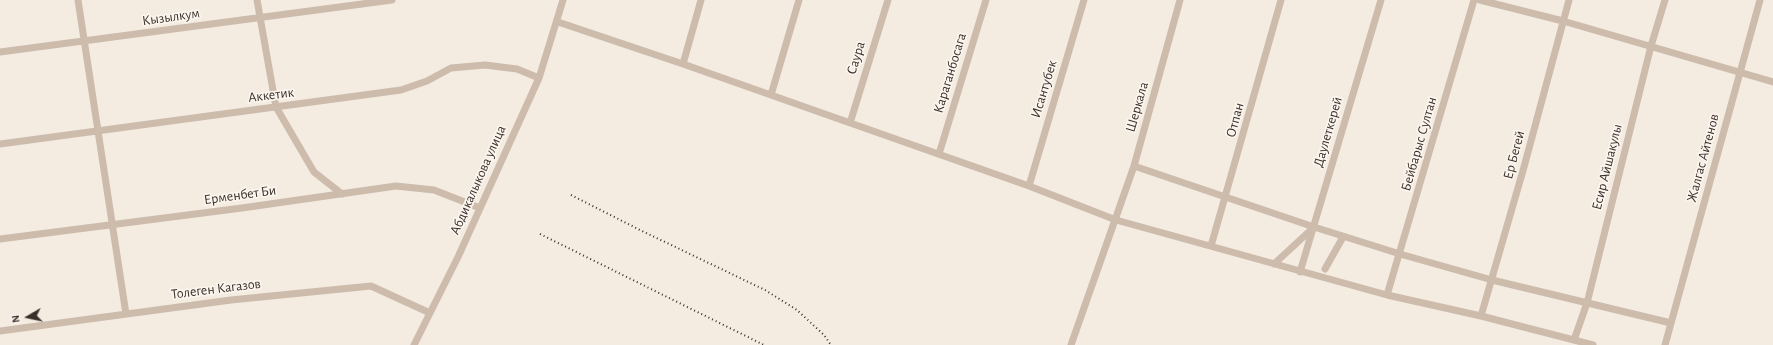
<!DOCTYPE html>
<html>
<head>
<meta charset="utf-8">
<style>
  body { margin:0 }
  #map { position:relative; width:1773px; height:345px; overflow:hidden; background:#f4ebe1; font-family:"Alegreya Sans",sans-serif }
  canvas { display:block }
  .north { position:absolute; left:8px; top:297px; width:40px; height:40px; -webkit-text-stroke:3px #fbf5ee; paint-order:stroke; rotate:261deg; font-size:11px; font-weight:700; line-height:16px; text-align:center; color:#3b302b }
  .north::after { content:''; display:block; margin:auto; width:14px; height:18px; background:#3b302b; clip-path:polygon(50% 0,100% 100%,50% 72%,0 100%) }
</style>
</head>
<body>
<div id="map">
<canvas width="1773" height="345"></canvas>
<div class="north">N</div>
</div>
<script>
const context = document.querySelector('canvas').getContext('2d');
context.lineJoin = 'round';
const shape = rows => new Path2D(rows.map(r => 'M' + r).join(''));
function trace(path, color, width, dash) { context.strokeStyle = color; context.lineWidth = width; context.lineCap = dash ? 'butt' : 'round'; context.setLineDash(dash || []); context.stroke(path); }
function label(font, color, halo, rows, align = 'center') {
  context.font = font + ' "Alegreya Sans",sans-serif'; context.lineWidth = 3.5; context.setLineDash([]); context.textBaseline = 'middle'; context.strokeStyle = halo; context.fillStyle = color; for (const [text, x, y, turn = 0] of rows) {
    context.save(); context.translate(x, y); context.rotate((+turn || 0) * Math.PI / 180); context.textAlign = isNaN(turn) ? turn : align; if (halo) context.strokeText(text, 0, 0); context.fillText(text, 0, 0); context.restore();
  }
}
trace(shape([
  [78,0,126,314],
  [257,0,276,107,314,172,342,194],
  [1480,0,1563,21,1773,82],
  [558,22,683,64,1029,186,1116,220,1387,295,1481,316,1593,345],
  [0,52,392,0],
  [683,64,701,0],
  [771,95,799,0],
  [850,123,888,0],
  [0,144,401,90,427,81,451,68,485,65,517,69,539,78],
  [939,154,986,0],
  [1134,166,1314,227,1400,254,1492,280,1671,323],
  [1029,186,1084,0],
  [0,239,242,208,396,186,434,190,480,208],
  [1211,246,1281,0],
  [1274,264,1313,228],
  [1325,269,1343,237],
  [1300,272,1381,0],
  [1387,295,1474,0],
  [1481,316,1524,167,1569,0],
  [0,331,231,300,371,286,430,313],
  [1574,340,1587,303,1651,46,1665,0],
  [414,345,458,257,539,78,563,0],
  [1071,345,1134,166,1180,0],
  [1665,345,1760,0]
]), '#cdbbac', 7);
trace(shape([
  [571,195,640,230,765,290,797,310,824,335,831,345],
  [540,234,764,345]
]), '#3b302b', 2, [1, 3]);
label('14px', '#3b302b', '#fbf5ee', [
  ["Кызылкум",171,17,-8],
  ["Саура",856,58,-73],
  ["Караганбосага",950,73,-73],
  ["Исантубек",1044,89,-73],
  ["Аккетик",271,95,-7],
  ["Шеркала",1137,107,-74],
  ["Отпан",1235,120,-75],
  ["Даулеткерей",1328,132,-74],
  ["Бейбарыс Султан",1419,144,-74],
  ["Ер Бегей",1514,155,-75],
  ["Жалгас Айтенов",1703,158,-75],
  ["Есир Айшакулы",1607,167,-76],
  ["Абдикалыкова улица",478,180,-66],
  ["Ерменбет Би",240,195,-8],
  ["Толеген Кагазов",216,289,-7]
]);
</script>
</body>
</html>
